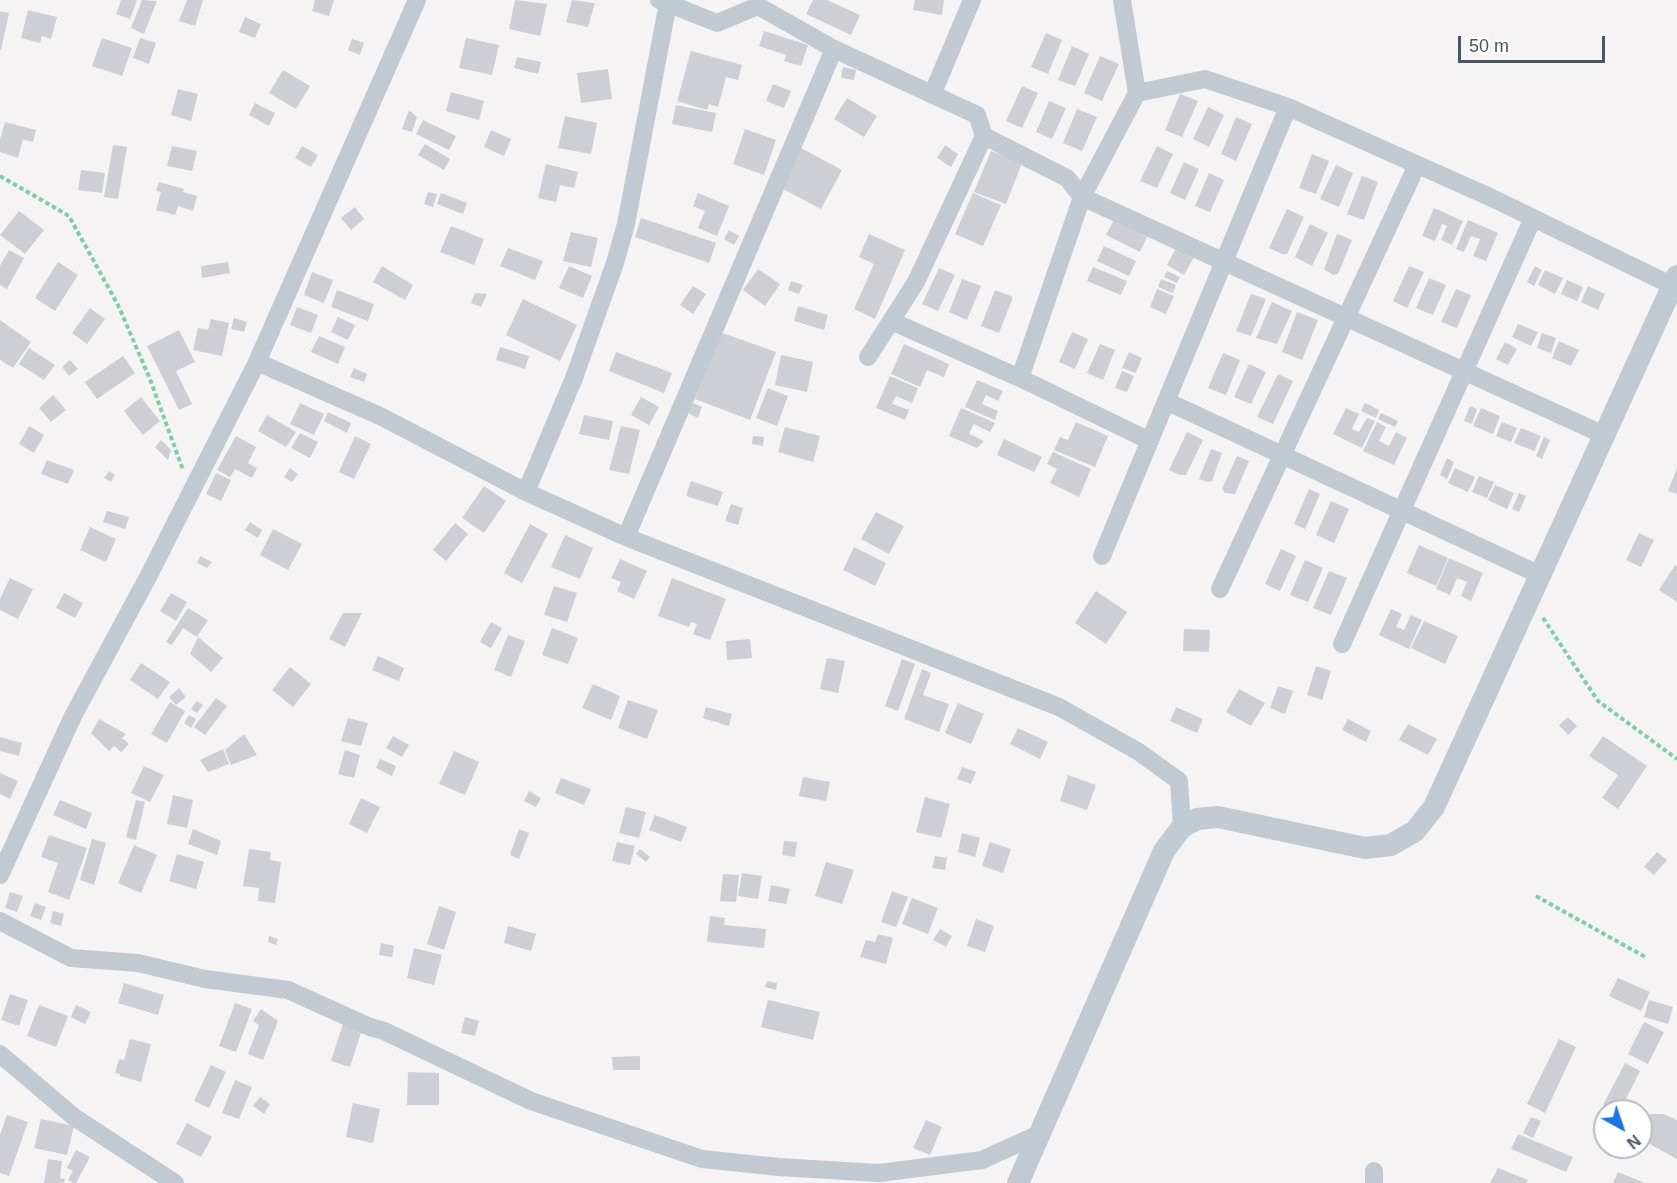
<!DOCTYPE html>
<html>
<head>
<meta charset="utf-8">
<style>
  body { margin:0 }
  #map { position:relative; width:1677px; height:1183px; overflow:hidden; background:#f5f3f3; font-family:Arial,sans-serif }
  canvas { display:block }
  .north { position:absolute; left:1593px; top:1099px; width:60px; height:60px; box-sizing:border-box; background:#fff; border:2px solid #b7bbc0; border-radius:50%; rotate:140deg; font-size:16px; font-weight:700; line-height:24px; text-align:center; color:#4a5661 }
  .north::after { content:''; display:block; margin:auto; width:21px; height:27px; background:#1a73e8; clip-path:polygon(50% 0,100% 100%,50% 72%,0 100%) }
  .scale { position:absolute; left:1458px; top:36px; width:147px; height:27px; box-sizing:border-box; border:3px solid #4a5661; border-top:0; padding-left:8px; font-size:18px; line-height:21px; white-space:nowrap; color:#4a5661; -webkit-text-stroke:4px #fff; paint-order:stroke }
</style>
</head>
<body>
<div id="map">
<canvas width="1677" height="1183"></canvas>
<div class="north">N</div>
<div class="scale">50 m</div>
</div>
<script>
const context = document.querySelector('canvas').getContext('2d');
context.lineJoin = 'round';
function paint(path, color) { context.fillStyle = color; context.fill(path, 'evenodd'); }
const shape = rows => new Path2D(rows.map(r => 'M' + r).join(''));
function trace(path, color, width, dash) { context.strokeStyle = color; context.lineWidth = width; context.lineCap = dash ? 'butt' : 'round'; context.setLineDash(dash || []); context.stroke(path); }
paint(shape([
  [121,0,137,0,130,19,116,14],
  [142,0,157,1,144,34,131,28],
  [187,0,203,0,195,26,179,21],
  [315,0,334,0,329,16,312,11],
  [515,0,547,4,540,36,509,29],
  [572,0,595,3,588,27,566,22],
  [813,0,827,0,860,15,851,35,806,14],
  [915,0,944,0,942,15,913,10],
  [28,10,57,17,51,39,42,36,40,43,21,38],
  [0,11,9,13,1,50,0,50],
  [245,17,261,24,255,38,239,32],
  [764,31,808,45,801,66,784,61,786,55,759,46],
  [1046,33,1062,40,1048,74,1031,67],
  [102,38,132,48,122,76,92,66],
  [140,38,156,43,149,64,133,58],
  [466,38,499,45,492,75,459,68],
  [352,39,364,43,360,55,348,50],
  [1072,46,1089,54,1075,86,1058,80],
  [691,51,742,65,738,80,726,77,718,107,709,104,707,110,677,101],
  [1100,56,1119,64,1102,101,1084,93],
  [517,57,541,62,538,74,514,68],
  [843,67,856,70,854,80,841,78],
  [608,69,612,99,581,103,577,73],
  [283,70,310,86,296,109,269,93],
  [773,84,791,91,784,108,766,101],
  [1022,86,1038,93,1022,128,1006,121],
  [178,89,198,94,191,121,171,115],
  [451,92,484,101,479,120,446,111],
  [1180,94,1198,101,1182,137,1165,130],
  [847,98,877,116,864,137,834,119],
  [1049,101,1066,108,1052,139,1036,132],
  [255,103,275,113,269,126,249,115],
  [676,105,716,113,712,132,672,124],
  [1208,107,1224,115,1209,147,1193,139],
  [1077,109,1097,117,1082,151,1063,143],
  [409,110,417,117,412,132,402,129],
  [565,116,597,123,591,154,558,148],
  [1236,117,1252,124,1236,161,1221,154],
  [423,120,456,136,449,150,416,134],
  [5,122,36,130,33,142,23,139,18,158,0,152,0,139],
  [745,129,776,140,764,175,733,164],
  [491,130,511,139,504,156,484,147],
  [425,144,450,159,444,170,418,155],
  [113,145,127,147,118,199,104,197],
  [945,145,958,154,951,167,937,158],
  [172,146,197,151,192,171,167,166],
  [302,146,318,155,311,167,295,158],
  [1157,146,1173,154,1157,188,1140,181],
  [801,148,842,170,821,209,781,188],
  [991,151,1022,163,1006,204,974,192],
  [1312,154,1329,161,1316,194,1299,188],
  [1184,162,1199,169,1185,200,1170,193],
  [546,164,578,172,574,188,560,185,556,202,538,198],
  [1336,165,1353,173,1339,207,1320,199],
  [81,170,105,173,102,193,78,190],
  [1209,173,1224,180,1210,212,1195,206],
  [1362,176,1378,182,1364,220,1347,214],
  [159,182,184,189,183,192,197,196,193,211,178,206,175,215,156,210,161,192,156,191],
  [428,192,437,194,433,207,424,204],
  [441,193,467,203,463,214,437,204],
  [698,193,729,206,717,236,698,228,705,211,693,206],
  [973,193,1001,205,983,246,955,234],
  [355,207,364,219,351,230,341,218],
  [1434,208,1463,221,1452,245,1441,240,1447,226,1442,224,1435,241,1422,236],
  [1287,209,1304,217,1287,254,1282,254,1269,248],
  [19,211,44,230,25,254,0,235],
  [641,218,716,243,709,263,635,237],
  [1114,220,1147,237,1140,252,1106,235],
  [1468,220,1498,233,1486,261,1473,256,1480,239,1471,236,1464,252,1456,249],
  [1310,224,1328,233,1312,266,1295,257],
  [451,226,484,239,474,265,440,252],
  [729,230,739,236,734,245,724,239],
  [571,232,598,238,591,267,563,261],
  [869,234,905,250,875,319,854,309,874,264,859,257],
  [1337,234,1352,240,1338,274,1333,275,1324,269],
  [1104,246,1136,261,1129,276,1097,261],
  [508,248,543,261,535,280,500,266],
  [1176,248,1194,257,1184,275,1167,265],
  [9,250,24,258,7,289,0,285,0,266],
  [58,262,78,275,55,311,35,298],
  [228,262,230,273,202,278,201,266],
  [382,266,413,285,405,300,373,282],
  [569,266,592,276,583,298,559,288],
  [1409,266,1424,272,1407,308,1393,301],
  [1535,266,1542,270,1534,286,1527,282],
  [1093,267,1127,281,1121,295,1087,281],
  [939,268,955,275,938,311,922,304],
  [758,269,780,284,765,306,743,290],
  [1545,270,1563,278,1555,294,1538,285],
  [1167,271,1180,277,1177,283,1164,277],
  [312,272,333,280,324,303,304,295],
  [1429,278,1446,285,1433,315,1416,308],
  [962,279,981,286,967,320,949,312],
  [1161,279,1176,285,1173,293,1158,287],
  [1567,280,1583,287,1577,301,1561,294],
  [791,281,803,285,799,294,788,290],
  [693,286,706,294,693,314,680,305],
  [1588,286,1605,294,1598,310,1581,302],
  [1157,289,1174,296,1166,314,1150,307],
  [1456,289,1471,295,1457,328,1441,322],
  [337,290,374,304,368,321,331,307],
  [995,290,1013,297,999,333,981,326],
  [475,293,487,294,481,307,471,303],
  [1251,294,1266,299,1251,336,1236,331],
  [523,299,577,325,560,361,506,335],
  [1272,302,1292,311,1277,344,1256,338],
  [798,306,828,315,824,330,794,321],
  [297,307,318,315,311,333,290,325],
  [90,308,105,319,87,344,72,333],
  [1297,312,1318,320,1302,360,1282,352],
  [338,317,355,325,348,340,331,332],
  [234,318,247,322,244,332,231,329],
  [211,319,229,323,222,356,193,350,198,328,208,330],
  [0,320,31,342,13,368,0,360],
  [1518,324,1538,332,1531,346,1512,337],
  [179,330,195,362,176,371,192,404,179,410,147,346],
  [720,332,776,352,750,420,695,399],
  [1072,332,1088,339,1075,369,1059,362],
  [1542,333,1556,338,1551,353,1537,348],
  [319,336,345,347,338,364,311,352],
  [1559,341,1579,350,1571,366,1552,358],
  [1505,342,1517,349,1508,365,1496,359],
  [904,344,949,364,944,377,927,370,920,387,891,374],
  [1100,344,1115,350,1103,380,1087,373],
  [500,347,529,356,525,369,496,360],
  [29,348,55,365,44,380,19,364],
  [616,352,672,373,664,393,609,371],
  [1129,352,1142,358,1136,373,1122,368],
  [1223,353,1240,360,1226,395,1208,388],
  [781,355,813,362,807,392,775,385],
  [123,356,135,373,97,399,85,382],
  [70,360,78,369,69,376,62,367],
  [1249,364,1266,372,1251,404,1234,397],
  [354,368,367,374,364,382,350,377],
  [1122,371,1134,376,1127,392,1115,388],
  [1278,374,1293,381,1273,424,1257,417],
  [890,376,918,388,912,403,896,396,892,404,909,410,905,420,876,408],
  [977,380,1003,391,998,401,986,395,982,404,998,411,995,420,965,407],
  [768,388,788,396,777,426,756,418],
  [53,395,66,410,51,422,39,408],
  [141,397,160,421,143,435,124,411],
  [641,397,659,407,649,425,631,415],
  [300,403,324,414,314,435,290,424],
  [693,403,702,407,698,418,688,413],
  [1365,403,1379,410,1376,418,1361,411],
  [1470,406,1477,409,1472,424,1464,421],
  [961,408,995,423,990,432,974,424,969,434,984,441,977,448,949,436],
  [1346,408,1359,414,1352,429,1359,432,1367,418,1375,421,1362,448,1333,434],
  [1481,408,1500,416,1493,434,1473,426],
  [328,412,351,423,347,433,324,421],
  [1381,413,1398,421,1395,427,1378,419],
  [267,415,296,432,286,447,258,431],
  [584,415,613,421,609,440,579,434],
  [1076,422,1108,436,1095,467,1054,450,1060,437,1068,440],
  [1377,422,1386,427,1379,441,1389,446,1396,432,1407,438,1394,465,1363,451],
  [1502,422,1517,428,1511,442,1496,436],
  [29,426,44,435,34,453,19,444],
  [621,426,640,430,629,474,609,470],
  [785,427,820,436,813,462,778,452],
  [1521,428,1541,436,1534,451,1514,443],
  [1187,432,1203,440,1186,475,1180,475,1169,470],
  [300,433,318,442,310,458,291,448],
  [236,436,256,447,248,463,257,468,252,478,235,469,230,477,217,470],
  [355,436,371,444,354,479,339,472],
  [753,436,764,437,763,446,752,444],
  [1544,437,1550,440,1542,459,1536,456],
  [1004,439,1042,457,1034,472,997,455],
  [161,440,171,450,168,460,155,447],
  [1211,449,1222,453,1212,481,1208,482,1199,479],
  [1053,452,1091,469,1079,497,1050,483,1057,469,1047,464],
  [1237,456,1249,461,1235,494,1225,493,1222,489],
  [1447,458,1454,462,1447,479,1440,475],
  [47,460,74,470,68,484,41,474],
  [290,468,298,474,292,482,284,477],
  [1455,468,1475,477,1468,492,1448,483],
  [1677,468,1677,494,1668,491],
  [109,471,115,475,111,482,104,478],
  [216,473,231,480,221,501,206,494],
  [1479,476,1494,482,1487,498,1472,492],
  [691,481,723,492,718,506,686,496],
  [1495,485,1514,493,1507,509,1488,500],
  [484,486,506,501,484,533,462,518],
  [1309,489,1320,494,1305,529,1294,524],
  [1519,493,1526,496,1519,512,1512,509],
  [1331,501,1349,509,1334,543,1316,535],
  [731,504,743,508,738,525,725,521],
  [107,511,129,517,125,529,103,522],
  [876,512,904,526,889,554,861,539],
  [250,522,262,530,258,538,245,530],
  [455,523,468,534,446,561,433,550],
  [530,524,548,534,522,583,504,573],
  [90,527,116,539,106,562,80,550],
  [273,529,302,544,288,570,260,555],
  [1639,533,1654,540,1641,567,1626,560],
  [565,535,593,548,580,579,551,567],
  [1419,545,1448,558,1436,586,1407,573],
  [854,547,886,563,875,586,843,570],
  [1281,549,1296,556,1280,591,1265,584],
  [200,556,212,562,207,568,197,563],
  [1449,558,1483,573,1471,601,1461,596,1467,582,1457,578,1450,595,1436,589],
  [620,559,647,571,634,599,617,591,621,582,611,578],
  [1305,560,1323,568,1308,602,1290,595],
  [1675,565,1677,567,1677,602,1659,590],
  [1329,571,1347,578,1331,615,1313,608],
  [10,578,33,589,18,619,0,610,0,599],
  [672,578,726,599,710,640,693,634,697,624,691,622,689,627,658,616],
  [554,586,577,593,567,622,544,615],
  [1096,591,1127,612,1106,644,1075,623],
  [64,593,83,603,75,618,56,608],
  [171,593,187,602,176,621,160,611],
  [188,608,208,620,197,637,183,628,172,645,166,642],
  [1391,609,1402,614,1396,627,1404,630,1411,615,1422,620,1409,649,1379,635],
  [343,613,362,613,345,647,329,639],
  [1424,621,1458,636,1445,664,1411,648],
  [491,622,502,628,491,648,480,642],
  [552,628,578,638,568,664,542,655],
  [1184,629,1210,630,1209,652,1183,651],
  [508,635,525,641,511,677,494,670],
  [198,637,223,658,211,672,190,654],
  [750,639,752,658,727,660,726,641],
  [378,656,404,668,399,681,372,670],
  [827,658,845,661,838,693,820,689],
  [902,659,915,664,898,711,885,706],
  [141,663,170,682,158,699,130,680],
  [1316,666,1331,671,1322,700,1307,695],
  [290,667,311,684,293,707,272,690],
  [922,669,931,673,923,695,949,704,939,732,904,719],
  [593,684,620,696,611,720,582,708],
  [1278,686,1293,691,1285,714,1270,708],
  [179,688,186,697,176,705,169,697],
  [1239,689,1265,703,1251,726,1226,712],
  [216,698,227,706,205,735,194,727],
  [628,700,658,710,647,739,618,728],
  [197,701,203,705,197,713,191,709],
  [170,702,185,711,167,743,151,734],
  [958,703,984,714,971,744,945,733],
  [706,707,732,714,729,726,703,718],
  [1176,707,1203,719,1197,733,1170,721],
  [189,715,196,719,191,728,184,723],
  [1568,717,1577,726,1568,735,1559,725],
  [348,718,368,723,361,746,341,741],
  [99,719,126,734,122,738,129,744,121,752,114,746,109,751,91,733],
  [1348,719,1371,731,1366,742,1342,730],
  [1408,724,1437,739,1428,755,1399,740],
  [1018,728,1048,742,1040,759,1010,744],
  [244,734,257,755,231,765,225,750],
  [393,736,409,745,402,757,386,748],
  [1603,736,1647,766,1618,809,1602,798,1618,775,1589,756],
  [0,737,22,743,19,756,0,751],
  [223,749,229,764,208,772,200,760],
  [345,750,360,755,354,778,338,774],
  [454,751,479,762,465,795,439,784],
  [380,759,396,766,392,776,376,768],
  [144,766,164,775,150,802,131,793],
  [962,767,976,772,971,784,957,779],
  [0,773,18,781,10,799,0,794],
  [1068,775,1096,785,1087,810,1060,801],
  [803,777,830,782,826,801,799,796],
  [561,778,591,789,584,805,555,793],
  [529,791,541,798,536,807,524,801],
  [173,795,193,800,187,828,167,824],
  [925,797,950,804,941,838,916,832],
  [361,798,380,807,367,833,349,824],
  [60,800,92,813,86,829,53,815],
  [136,800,145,802,136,840,126,837],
  [626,807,646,812,639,838,619,833],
  [655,815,687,827,681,842,649,830],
  [193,829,221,841,217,855,188,844],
  [519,829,529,833,519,859,510,855],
  [962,833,980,838,975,857,958,852],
  [49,835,87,848,69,900,48,892,58,863,41,857],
  [92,839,106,843,94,885,80,880],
  [784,841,797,842,795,857,782,855],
  [617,842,635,846,630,865,612,861],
  [990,842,1011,849,1003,873,982,866],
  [134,845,157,855,141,893,118,883],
  [249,849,271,852,270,860,281,862,275,903,258,901,259,888,243,886],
  [640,849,650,857,646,862,636,854],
  [1657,852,1667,860,1654,875,1644,867],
  [177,854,204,862,196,889,169,881],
  [935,856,947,858,945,870,932,868],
  [826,862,854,870,842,904,815,896],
  [742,873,762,876,758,899,738,896],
  [723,874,739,875,736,902,720,901],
  [771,885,790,889,786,904,768,901],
  [892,891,908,897,896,927,881,922],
  [10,892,23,896,17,912,5,908],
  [912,898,938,908,928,934,902,924],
  [35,903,46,907,41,920,30,916],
  [439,906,456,912,444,950,427,944],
  [53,911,64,914,61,926,50,923],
  [710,916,725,918,724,925,766,929,764,948,707,942],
  [976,919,994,926,985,952,967,946],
  [508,926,536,934,531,951,504,943],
  [940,929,952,936,946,947,933,940],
  [878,934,893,938,886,964,860,957,866,940,875,942],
  [269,936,278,939,276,945,268,942],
  [381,943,394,946,392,957,379,955],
  [414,948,442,955,434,985,407,978],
  [1618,978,1650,992,1641,1011,1609,996],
  [767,981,777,983,776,990,765,987],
  [124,983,164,995,158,1015,118,1003],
  [10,994,28,1000,19,1026,1,1020],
  [768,1000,820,1012,813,1040,761,1027],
  [1649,1000,1673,1007,1668,1024,1644,1017],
  [235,1003,252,1009,236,1052,219,1046],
  [39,1005,68,1016,56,1047,27,1036],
  [76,1005,91,1012,85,1024,71,1017],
  [261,1009,278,1021,263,1060,248,1054,259,1025,253,1021],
  [465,1017,479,1021,475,1036,461,1033],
  [1644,1022,1664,1032,1648,1064,1628,1054],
  [343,1024,362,1030,350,1067,331,1061],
  [130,1039,151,1044,141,1082,120,1076,120,1074,115,1073,119,1059,124,1060],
  [1559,1039,1576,1047,1545,1113,1527,1104],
  [640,1056,640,1070,613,1070,612,1057],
  [1625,1063,1640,1071,1620,1111,1615,1111,1603,1105],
  [211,1065,226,1072,209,1108,194,1101],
  [408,1072,439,1073,439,1105,407,1105],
  [235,1080,252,1087,239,1119,222,1113],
  [260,1097,270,1104,264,1114,253,1106],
  [353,1103,380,1109,373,1143,346,1137],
  [1651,1114,1664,1114,1677,1120,1677,1159,1646,1142,1642,1133,1641,1125],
  [7,1115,28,1122,9,1176,0,1173,0,1135],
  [1531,1117,1541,1121,1533,1138,1523,1133],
  [41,1119,74,1126,67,1155,34,1148],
  [926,1120,942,1127,930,1155,913,1148],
  [187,1123,212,1137,201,1157,176,1144],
  [1518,1134,1573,1157,1566,1172,1511,1149],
  [76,1150,90,1157,76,1183,73,1183,68,1180,73,1171,67,1168],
  [48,1159,62,1161,60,1178,65,1179,64,1183,44,1183],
  [1498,1168,1528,1180,1526,1183,1490,1183],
  [1618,1172,1645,1183,1613,1183]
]), '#cdcfd5');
trace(shape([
  [0,176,69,216,118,305,150,379,183,470],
  [1543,618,1598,701,1677,759],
  [1536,896,1647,958]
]), '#7ad0a6', 4, [4.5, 3]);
trace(shape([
  [659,0,717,23,758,6,834,49,977,115,984,136],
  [1122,0,1137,93,1205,79,1288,107,1492,198,1677,288],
  [932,95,972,0],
  [891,321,1020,378,1150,441],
  [868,357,916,282,984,136,1067,178,1082,197,1604,435],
  [257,362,380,416,526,492,626,537,1059,707,1139,752,1179,781,1182,827],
  [1020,378,1082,197,1137,93],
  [1166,401,1540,575],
  [526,492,574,378,615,263,626,224,668,3],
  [626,537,834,49],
  [1102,556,1288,107],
  [1220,589,1417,165],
  [1342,644,1533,218],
  [0,875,73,716,148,577,257,362,417,0],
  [0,921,71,958,138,963,205,979,288,990,370,1027,384,1031,531,1101,702,1159,779,1167,879,1173,982,1160,1039,1134],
  [0,1054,74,1117,175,1183],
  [1374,1183,1374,1171]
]), '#c1cad2', 18);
trace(shape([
  [1018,1183,1164,851,1182,827,1197,819,1218,817,1365,848,1391,845,1415,831,1434,807,1677,276]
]), '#c1cad2', 22);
</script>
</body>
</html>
